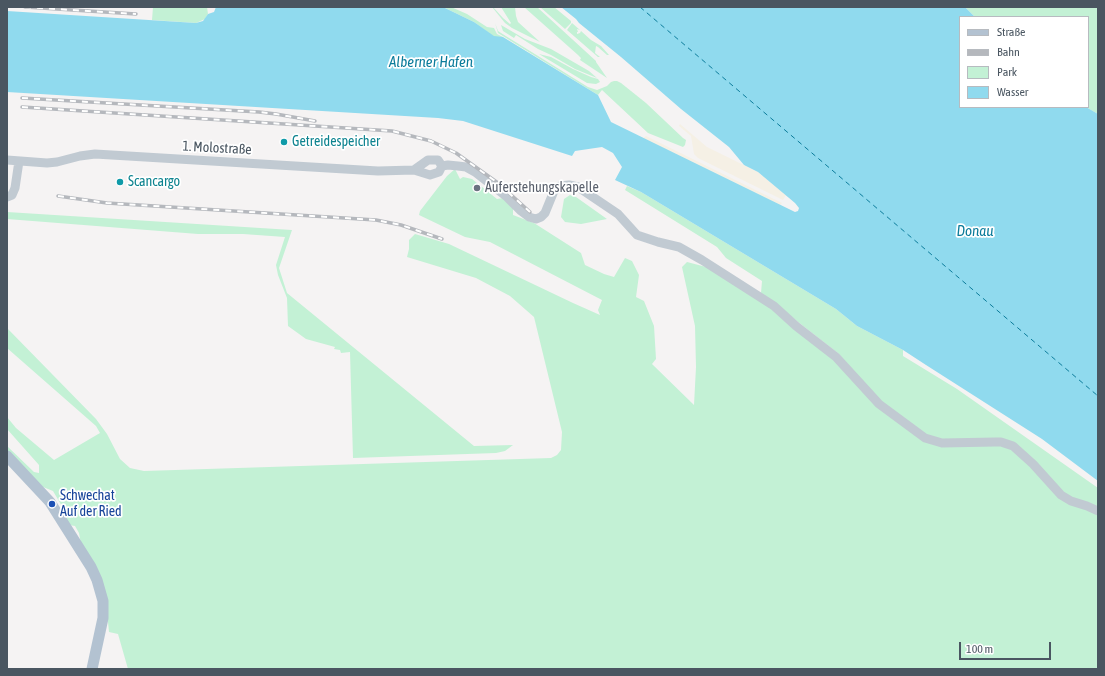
<!DOCTYPE html>
<html>
<head>
<meta charset="utf-8">
<style>
  body { margin:0 }
  #map { position:relative; width:1105px; height:676px; overflow:hidden; background:#f5f3f3; font-family:"Asap Condensed",sans-serif }
  canvas { display:block }
  .frame { position:absolute; inset:0; border:8px solid #4a5661; pointer-events:none }
  .legend { position:absolute; left:959px; top:16px; width:130px; height:92px; box-sizing:border-box; background:#fff; border:1px solid #b7bbc0; margin:0; padding:5px 7px; list-style:none; font-size:12px; color:#4a5661 }
  .legend li { display:flex; align-items:center; gap:8px; height:20px }
  .legend b { width:20px; border:1px solid #b7bbc0 }
  .scale { position:absolute; left:959px; top:642px; width:92px; height:18px; box-sizing:border-box; border:2px solid #4a5661; border-top:0; padding-left:5px; font-size:12px; line-height:14px; white-space:nowrap; color:#4a5661; -webkit-text-stroke:3px #fff; paint-order:stroke }
</style>
</head>
<body>
<div id="map">
<canvas width="1105" height="676"></canvas>
<div class="frame"></div>
<ul class="legend">
<li><b style="height:5px;background:#b3c2d1"></b>Straße</li>
<li><b style="height:5px;background:#b5b8bd"></b>Bahn</li>
<li><b style="height:11px;background:#c3f1d5"></b>Park</li>
<li><b style="height:11px;background:#90daee"></b>Wasser</li>
</ul>
<div class="scale">100 m</div>
</div>
<script>
const context = document.querySelector('canvas').getContext('2d');
context.lineJoin = 'round';
function paint(path, color) { context.fillStyle = color; context.fill(path, 'evenodd'); }
const shape = rows => new Path2D(rows.map(r => 'M' + r).join(''));
function trace(path, color, width, dash) { context.strokeStyle = color; context.lineWidth = width; context.lineCap = dash ? 'butt' : 'round'; context.setLineDash(dash || []); context.stroke(path); }
function label(font, color, halo, rows, align = 'center') {
  context.font = font + ' "Asap Condensed",sans-serif'; context.lineWidth = 3.5; context.setLineDash([]); context.textBaseline = 'middle'; context.strokeStyle = halo; context.fillStyle = color; for (const [text, x, y, turn = 0] of rows) {
    context.save(); context.translate(x, y); context.rotate((+turn || 0) * Math.PI / 180); context.textAlign = isNaN(turn) ? turn : align; if (halo) context.strokeText(text, 0, 0); context.fillText(text, 0, 0); context.restore();
  }
}
paint(shape([
  [153,7,207,7,208,14,205,19,196,23,152,20],
  [443,7,451,7,467,14,487,27,494,28,497,34,503,37,494,37,474,22],
  [492,7,493,7,503,18,510,24,511,23,501,7,515,7,516,16,518,22,540,42,512,28,505,23],
  [524,7,537,7,596,61,596,62,607,78,580,60,581,58,578,55],
  [540,7,554,7,571,21,571,23,565,29],
  [965,7,1098,7,1098,114,1086,107,1088,107,1088,17,975,17],
  [495,23,498,31,501,33,588,87,597,90,607,86,611,82,614,81,617,81,621,83,646,103,683,138,686,140,685,145,683,147,648,133,602,90,598,95,498,33],
  [572,23,580,30,577,29,578,32,577,32,577,34,580,33,581,31,591,40,601,46,609,55,607,55,598,47,596,46,595,53,600,57,598,57,567,30],
  [501,25,525,39,551,49,589,71,597,78,575,69,551,55,538,49,516,35,514,38,503,31],
  [539,54,551,57,573,69,591,77,598,79,600,82,596,84,587,83],
  [455,169,460,179,463,177,472,179,497,199,503,198,513,208,513,215,534,223,581,253,585,265,604,274,614,277,625,258,632,261,639,275,636,297,644,301,654,326,656,359,652,364,694,405,696,367,695,326,682,267,687,262,710,268,774,307,852,370,839,354,761,293,762,281,726,258,717,247,625,190,627,186,641,192,836,309,857,326,903,350,903,356,957,389,1098,488,1098,669,128,669,118,634,109,632,106,603,81,544,79,533,75,526,69,525,65,518,62,509,63,508,53,491,43,487,7,451,7,446,34,472,39,473,39,465,7,429,7,417,16,428,54,460,100,433,96,426,7,348,7,328,96,419,107,434,120,459,130,468,144,471,551,458,557,455,561,450,562,432,534,317,510,296,476,278,407,257,409,249,409,240,415,234,449,244,573,303,600,315,598,310,602,300,490,242,465,237,419,215,420,211,447,176],
  [570,195,576,197,607,219,581,224,565,222,561,217,564,199],
  [7,212,292,230,279,268,287,293,474,446,513,445,505,451,496,453,353,458,350,352,341,353,340,350,334,349,335,347,306,339,288,326,287,298,278,275,276,265,285,237,243,234,198,234,7,219]
]), '#c3f1d5');
paint(shape([
  [680,124,707,147,758,172,786,195,783,200,698,158,694,154,691,136,679,126],
  [646,136,782,203,780,205,643,138]
]), '#f5f0e5');
paint(shape([
  [216,7,445,8,474,22,494,36,503,37,598,95,611,122,795,212,798,211,799,208,795,203,758,172,744,165,729,147,681,109,621,57,579,23,576,19,561,7,965,7,975,17,960,17,960,107,1086,107,1098,114,1098,481,1042,439,926,365,903,350,857,326,836,309,641,192,615,180,622,167,613,153,602,147,575,151,572,156,463,121,438,118,7,92,7,11,196,23,203,21,208,14,214,12]
]), '#90daee');
trace(shape([
  [640,7,1098,396]
]), '#0c7c9b', 1, [5, 4]);
trace(shape([
  [7,160,47,163,57,162,80,156,95,154,378,171,414,170,430,175,439,172,442,166,438,160,428,160,414,170],
  [442,166,448,165,458,166,466,167,475,172,507,197,521,211,529,217,536,219,541,217,545,213,554,191,560,186,569,185,578,187,618,214,637,235,658,242,679,247,702,260,774,306,796,326,836,357,879,404,925,438,942,443,995,442,1001,442,1013,446,1033,464,1061,495,1071,501,1087,506,1098,511],
  [7,197,12,195,15,188,19,161]
]), '#c1cad2', 9);
trace(shape([
  [7,456,50,502,91,567,97,580,103,601,103,618,92,669]
]), '#b3c2d1', 11);
const rail = shape([
  [25,7,136,14],
  [22,98,259,112,276,114,315,121],
  [22,107,392,131,431,141,456,153,498,183,530,212],
  [58,196,107,203,376,220,401,225,442,239]
]);
trace(rail, '#b5b8bd', 3.5);
trace(rail, '#fff', 2, [6]);
for (const [x, y, r, color] of [
  [284,142,4,"#0f9aa8"],
  [120,182,4,"#0f9aa8"],
  [477,188,4,"#6b7280"],
  [52,504,4,"#1a4fb4"]
]) { const dot = new Path2D(); dot.arc(x, y, r, 0, 2 * Math.PI); context.fillStyle = color; context.fill(dot); trace(dot, '#fff', 1.5); }
label('14px', '#0d838f', '#fff', [
  ["Getreidespeicher",292,142],
  ["Scancargo",128,182]
], 'left');
label('14px', '#4a5661', '#fff', [
  ["1. Molostraße",217,148,3]
]);
label('14px', '#5b616d', '#fff', [
  ["Auferstehungskapelle",485,188]
], 'left');
label('14px', '#164399', '#fff', [
  ["Schwechat",60,496],
  ["Auf der Ried",60,512]
], 'left');
label('italic 15px', '#0c7c9b', '#fff', [
  ["Alberner Hafen",431,62],
  ["Donau",975,231]
]);
</script>
</body>
</html>
